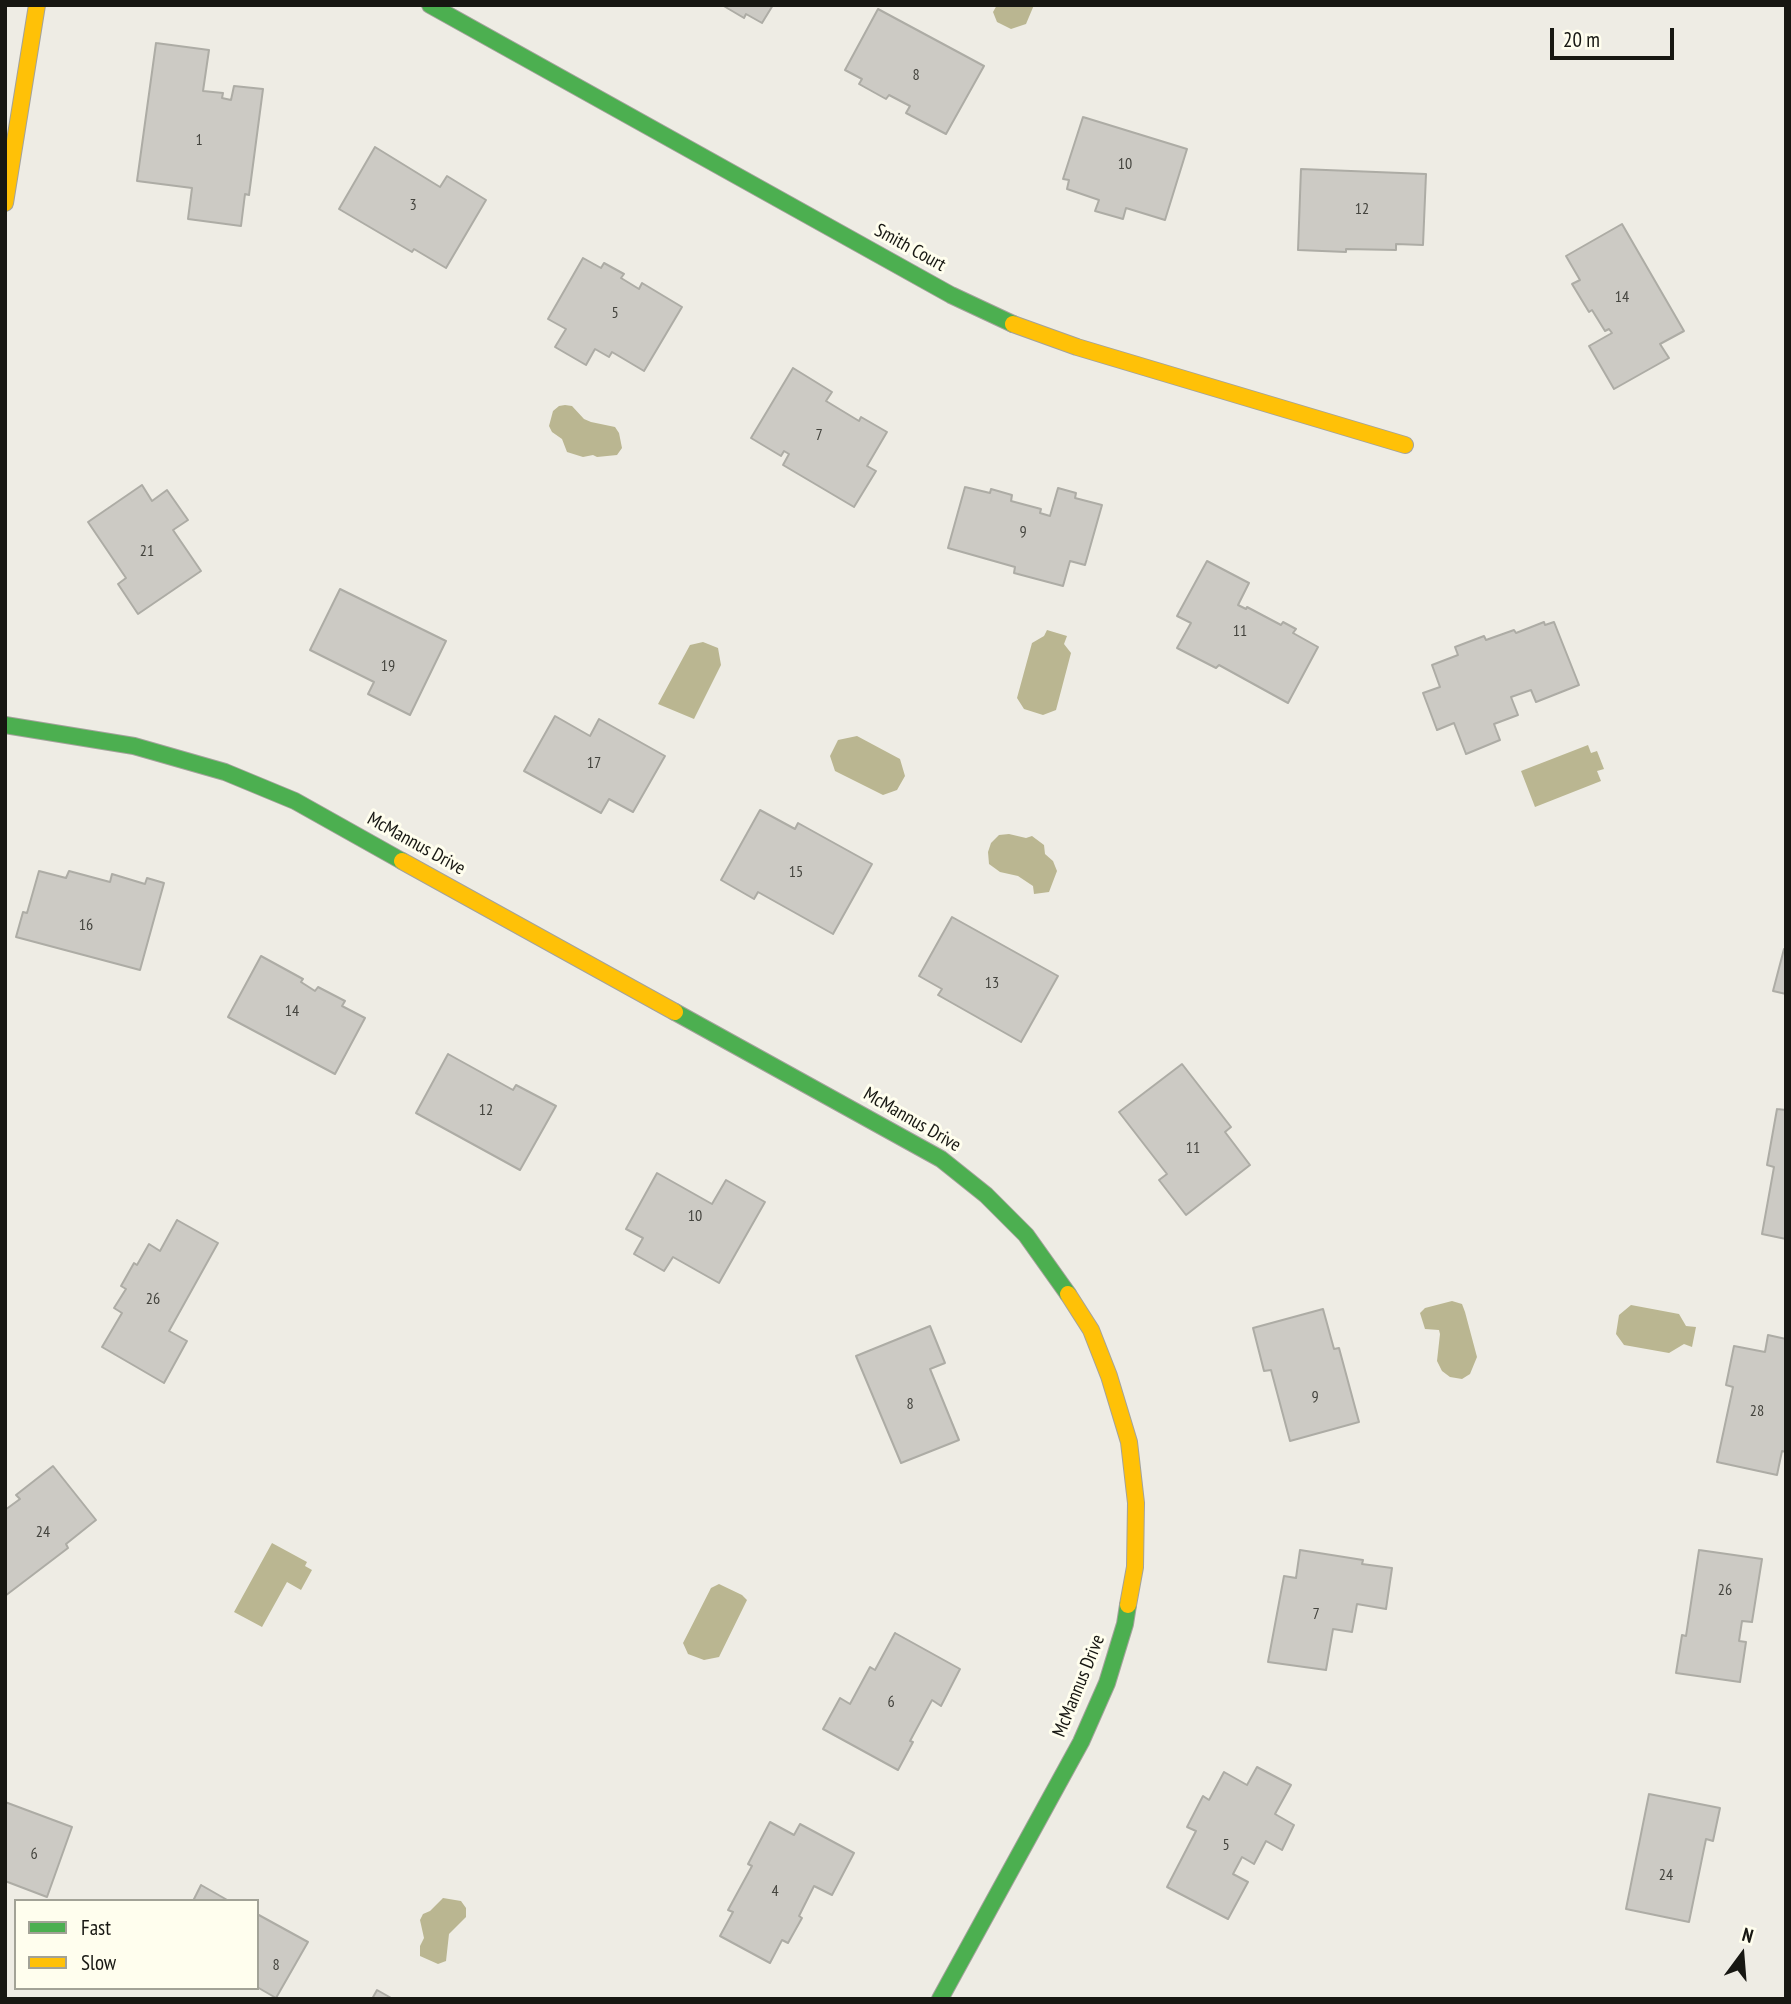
<!DOCTYPE html>
<html>
<head>
<meta charset="utf-8">
<style>
  body { margin:0 }
  #map { position:relative; width:1791px; height:2004px; overflow:hidden; background:#eeece4; font-family:"PT Sans Narrow",sans-serif }
  canvas { display:block }
  .frame { position:absolute; inset:0; border:7px solid #171712; pointer-events:none }
  .legend { position:absolute; left:14px; top:1899px; width:245px; height:91px; box-sizing:border-box; background:#fffeee; border:2px solid #a2a296; margin:0; padding:9px 12px; list-style:none; font-size:21px; color:#171712 }
  .legend li { display:flex; align-items:center; gap:14px; height:35px }
  .legend b { width:35px; border:2px solid #a2a296 }
  .north { position:absolute; left:1707px; top:1920px; width:70px; height:70px; -webkit-text-stroke:5px #fffeee; paint-order:stroke; rotate:16deg; font-size:19px; font-weight:700; line-height:28px; text-align:center; color:#171712 }
  .north::after { content:''; display:block; margin:auto; width:24px; height:32px; background:#171712; clip-path:polygon(50% 0,100% 100%,50% 72%,0 100%) }
  .scale { position:absolute; left:1550px; top:28px; width:124px; height:32px; box-sizing:border-box; border:4px solid #171712; border-top:0; padding-left:9px; font-size:21px; line-height:24px; white-space:nowrap; color:#171712; -webkit-text-stroke:5px #fffeee; paint-order:stroke }
</style>
</head>
<body>
<div id="map">
<canvas width="1791" height="2004"></canvas>
<div class="frame"></div>
<ul class="legend">
<li><b style="height:9px;background:#4caf50"></b>Fast</li>
<li><b style="height:9px;background:#ffc107"></b>Slow</li>
</ul>
<div class="north">N</div>
<div class="scale">20 m</div>
</div>
<script>
const context = document.querySelector('canvas').getContext('2d');
context.lineJoin = 'round';
function paint(path, color) { context.fillStyle = color; context.fill(path, 'evenodd'); }
const shape = rows => new Path2D(rows.map(r => 'M' + r).join(''));
function trace(path, color, width, dash) { context.strokeStyle = color; context.lineWidth = width; context.lineCap = dash ? 'butt' : 'round'; context.setLineDash(dash || []); context.stroke(path); }
function label(font, color, halo, rows, align = 'center') {
  context.font = font + ' "PT Sans Narrow",sans-serif'; context.lineWidth = 6; context.setLineDash([]); context.textBaseline = 'middle'; context.strokeStyle = halo; context.fillStyle = color; for (const [text, x, y, turn = 0] of rows) {
    context.save(); context.translate(x, y); context.rotate((+turn || 0) * Math.PI / 180); context.textAlign = isNaN(turn) ? turn : align; if (halo) context.strokeText(text, 0, 0); context.fillText(text, 0, 0); context.restore();
  }
}
paint(shape([
  [997,5,1034,5,1026,24,1011,29,997,22,993,12],
  [565,405,572,406,584,419,591,422,615,427,619,433,622,448,617,455,597,457,593,455,583,457,567,452,562,439,552,432,549,426,553,411,559,406],
  [1047,630,1067,636,1064,644,1071,653,1056,710,1043,715,1024,709,1017,698,1032,643,1044,636],
  [703,642,718,648,721,665,694,719,658,704,690,645],
  [857,736,900,759,905,776,897,790,883,795,835,771,830,756,838,740],
  [1588,745,1591,753,1597,751,1604,769,1597,771,1601,781,1535,807,1521,771],
  [1009,834,1026,838,1032,836,1044,845,1045,854,1053,861,1057,871,1049,892,1034,894,1033,886,1018,876,1000,872,989,864,988,852,991,843,999,835],
  [1452,1301,1462,1304,1465,1312,1477,1357,1470,1374,1462,1379,1450,1377,1442,1371,1437,1361,1440,1334,1439,1330,1425,1329,1420,1313,1425,1308],
  [1631,1305,1679,1314,1686,1326,1696,1327,1692,1347,1684,1344,1669,1353,1624,1345,1616,1334,1619,1315],
  [272,1543,307,1562,305,1566,312,1570,301,1590,287,1582,262,1627,234,1612],
  [719,1584,742,1595,747,1600,719,1657,704,1660,688,1654,683,1643,711,1588],
  [443,1898,461,1901,466,1908,466,1917,449,1934,446,1961,438,1964,420,1956,420,1946,424,1938,420,1920,423,1914,430,1911]
]), '#bab691');
const building = shape([
  [722,5,773,5,762,23,746,14,744,18,722,5],
  [878,9,984,66,946,134,906,113,910,106,889,95,886,99,859,84,862,79,845,70,878,9],
  [156,43,209,50,203,91,223,93,222,98,231,100,234,86,263,89,249,195,245,194,241,226,188,219,192,188,137,181,156,43],
  [1083,117,1187,149,1165,220,1126,208,1123,219,1095,211,1099,200,1067,189,1069,180,1063,179,1083,117],
  [375,147,440,187,447,176,486,200,446,268,414,249,412,252,339,209,375,147],
  [1301,169,1426,174,1423,245,1396,244,1396,250,1346,249,1346,252,1298,250,1301,169],
  [1622,224,1684,331,1660,344,1669,358,1614,389,1589,346,1612,333,1609,329,1605,331,1592,310,1589,312,1572,284,1580,280,1566,256,1622,224],
  [583,258,601,268,604,263,624,274,621,278,639,289,642,283,682,307,644,371,612,352,609,357,595,349,586,365,555,347,566,329,548,319,583,258],
  [793,368,832,392,826,401,859,421,861,417,887,432,867,466,876,471,854,507,783,465,789,454,784,451,781,456,751,438,793,368],
  [142,485,152,501,167,490,188,520,173,530,201,571,138,614,118,584,126,578,88,522,142,485],
  [965,487,990,493,991,489,1012,495,1011,501,1041,509,1040,513,1050,516,1058,488,1076,493,1075,498,1102,505,1085,565,1070,561,1063,586,1014,573,1015,567,948,548,965,487],
  [1207,561,1249,583,1238,605,1246,609,1247,607,1281,625,1283,622,1296,629,1293,633,1318,647,1288,703,1219,665,1216,668,1177,648,1191,623,1177,616,1207,561],
  [340,589,446,641,410,715,368,694,374,682,310,650,340,589],
  [1544,622,1545,625,1554,622,1579,685,1536,702,1531,690,1511,697,1518,715,1494,724,1500,740,1466,754,1454,723,1437,730,1423,693,1440,687,1432,665,1458,655,1455,647,1484,636,1486,640,1514,630,1516,633,1544,622],
  [555,716,590,736,599,719,665,756,633,812,609,799,601,813,524,771,555,716],
  [760,810,795,829,798,823,872,864,833,934,758,892,754,899,721,880,760,810],
  [39,871,66,878,69,871,110,882,112,874,145,884,147,878,164,883,140,970,16,937,23,912,27,913,39,871],
  [952,917,1058,976,1021,1042,938,995,942,989,919,976,952,917],
  [1784,949,1786,950,1786,994,1773,991,1784,949],
  [261,956,303,979,301,982,315,991,318,987,345,1001,342,1006,365,1018,335,1074,228,1017,261,956],
  [448,1054,513,1090,516,1085,556,1106,520,1170,416,1113,448,1054],
  [1182,1064,1231,1127,1225,1132,1250,1165,1186,1215,1159,1180,1167,1174,1119,1112,1182,1064],
  [1777,1109,1786,1110,1786,1239,1762,1234,1774,1167,1767,1165,1777,1109],
  [657,1173,712,1204,726,1180,765,1202,719,1283,673,1257,664,1271,634,1254,643,1238,626,1229,657,1173],
  [177,1220,218,1243,169,1331,187,1341,164,1383,102,1347,122,1313,114,1308,126,1289,121,1286,134,1263,137,1265,149,1244,160,1251,177,1220],
  [1323,1309,1334,1349,1339,1348,1359,1422,1290,1441,1271,1370,1264,1371,1253,1328,1323,1309],
  [930,1326,945,1363,930,1369,959,1440,901,1463,856,1356,930,1326],
  [1768,1335,1786,1339,1786,1452,1782,1451,1777,1475,1717,1462,1733,1387,1726,1385,1734,1346,1765,1352,1768,1335],
  [53,1466,96,1520,66,1544,68,1548,5,1596,5,1510,20,1499,16,1495,53,1466],
  [1300,1550,1363,1560,1362,1564,1392,1568,1386,1609,1357,1604,1352,1632,1333,1629,1326,1670,1268,1662,1284,1576,1296,1578,1300,1550],
  [1699,1550,1762,1559,1752,1622,1742,1621,1739,1641,1746,1642,1740,1682,1676,1673,1682,1635,1686,1636,1699,1550],
  [895,1633,960,1669,941,1706,932,1700,910,1741,913,1742,898,1770,823,1729,840,1698,850,1704,870,1667,875,1670,895,1633],
  [1257,1767,1291,1785,1275,1814,1294,1825,1282,1850,1266,1841,1254,1864,1242,1857,1233,1874,1248,1882,1228,1919,1167,1887,1196,1831,1187,1827,1203,1796,1209,1800,1224,1772,1247,1785,1257,1767],
  [1649,1794,1720,1808,1713,1841,1706,1839,1689,1922,1626,1909,1649,1794],
  [5,1802,72,1827,47,1897,5,1881,5,1802],
  [770,1822,794,1835,800,1824,854,1853,832,1895,814,1886,799,1916,802,1918,788,1943,782,1940,770,1963,720,1936,733,1912,728,1910,752,1866,748,1864,770,1822],
  [201,1885,229,1901,193,1901,201,1885],
  [257,1914,308,1942,276,1998,257,1987,257,1914],
  [377,1990,393,1999,372,1999,377,1990]
]);
paint(building, '#cccac4');
trace(building, '#adaca5', 2);
const fast = shape([
  [430,5,951,295,1013,324],
  [5,725,134,746,225,772,295,801,402,861],
  [675,1012,941,1159,986,1195,1026,1235,1068,1294],
  [940,1999,1081,1742,1107,1683,1125,1624,1128,1605]
]);
const slow = shape([
  [5,203,37,5],
  [1013,324,1077,347,1405,445],
  [402,861,675,1012],
  [1068,1294,1091,1330,1109,1376,1129,1442,1136,1503,1135,1567,1128,1605]
]);
trace(fast, '#a3a29b', 18);
trace(slow, '#a3a29b', 18);
trace(fast, '#4caf50', 16);
trace(slow, '#ffc107', 16);
label('16px', '#44443e', null, [
  ["8",916,75],
  ["1",199,140],
  ["10",1125,164],
  ["3",413,205],
  ["12",1362,209],
  ["14",1622,297],
  ["5",615,313],
  ["7",819,435],
  ["9",1023,532],
  ["21",147,551],
  ["11",1240,631],
  ["19",388,666],
  ["17",594,763],
  ["15",796,872],
  ["16",86,925],
  ["13",992,983],
  ["14",292,1011],
  ["12",486,1110],
  ["11",1193,1148],
  ["10",695,1216],
  ["26",153,1299],
  ["9",1315,1397],
  ["8",910,1404],
  ["28",1757,1411],
  ["24",43,1532],
  ["26",1725,1590],
  ["7",1316,1614],
  ["6",891,1702],
  ["5",1226,1845],
  ["6",34,1854],
  ["24",1666,1875],
  ["4",775,1891],
  ["8",276,1965]
]);
label('19px', '#171712', '#fffeee', [
  ["Smith Court",910,248,29],
  ["McMannus Drive",416,844,29],
  ["McMannus Drive",912,1120,30],
  ["McMannus Drive",1079,1686,-68]
]);
</script>
</body>
</html>
